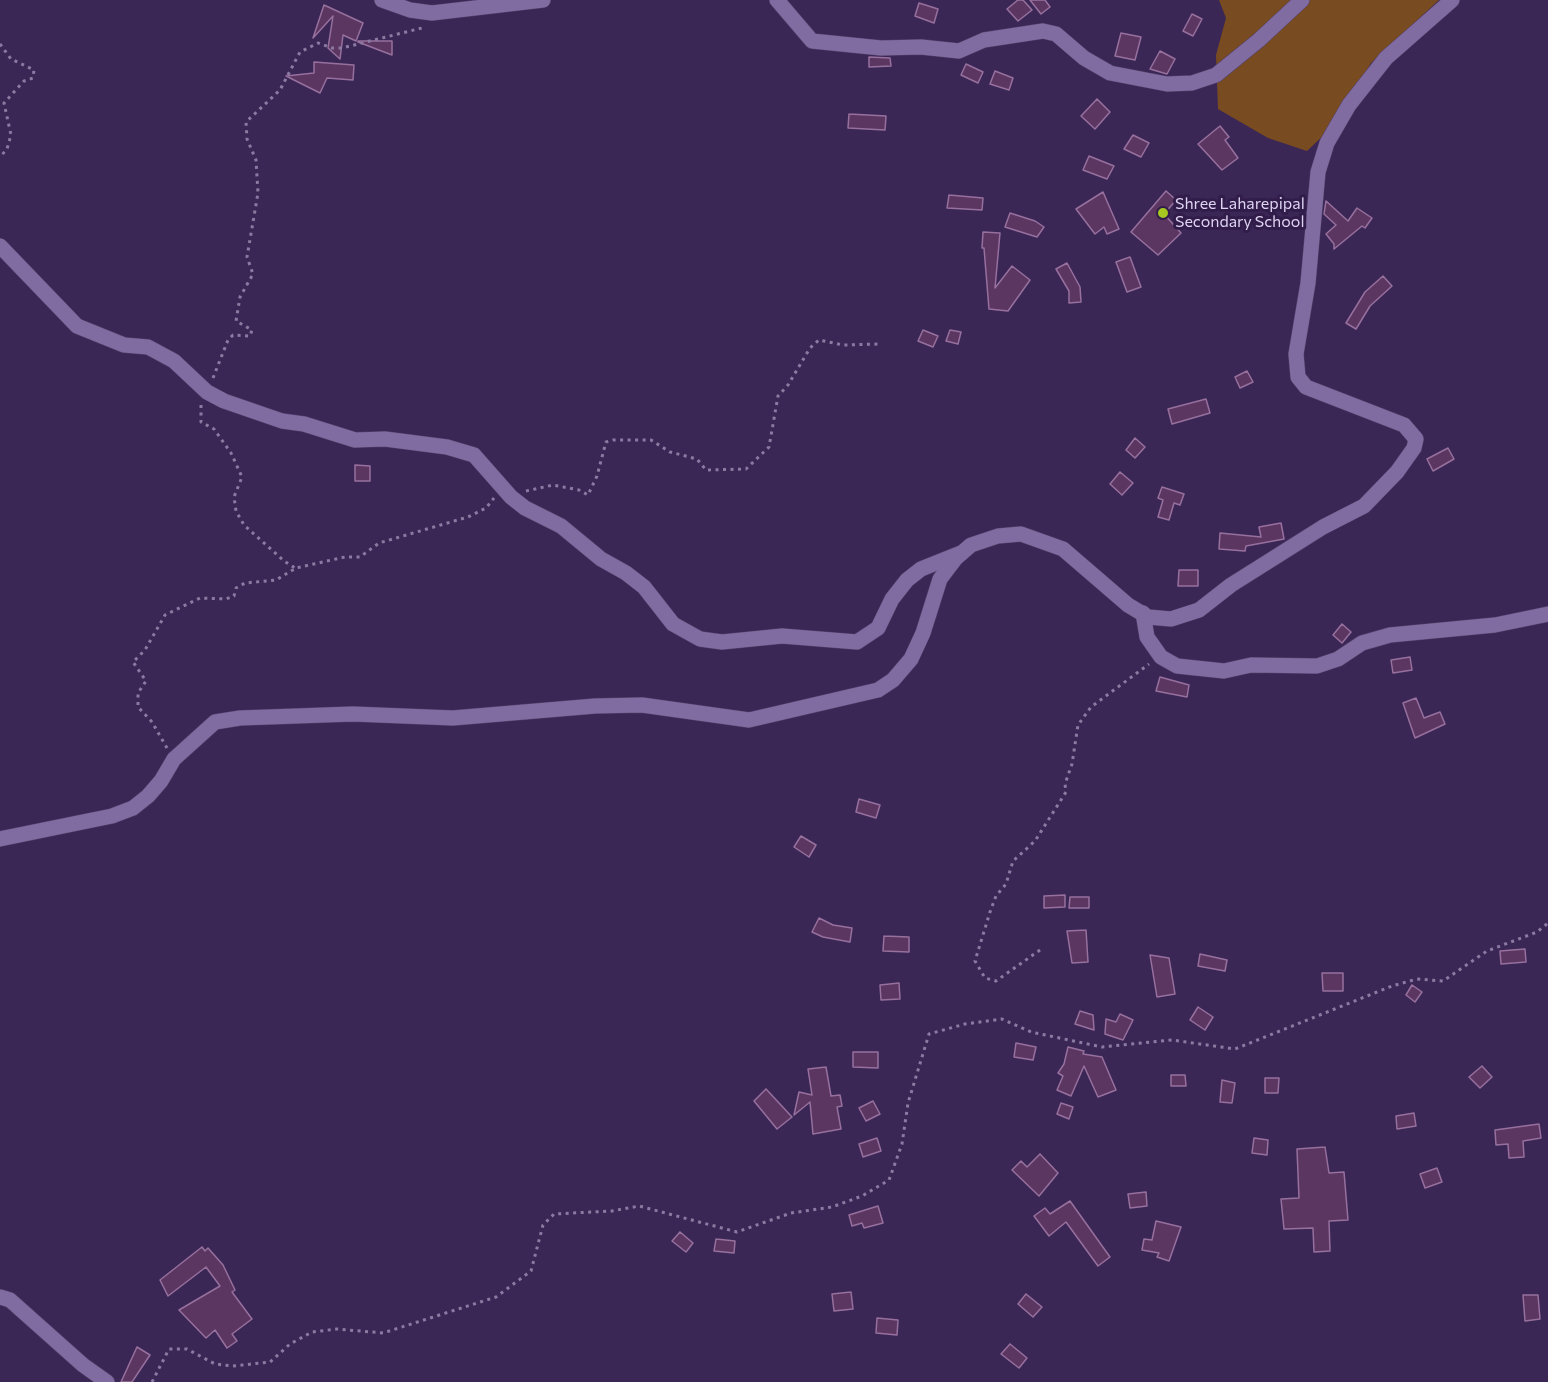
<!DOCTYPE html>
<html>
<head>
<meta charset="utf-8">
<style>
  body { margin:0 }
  canvas { display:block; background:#3b2756 }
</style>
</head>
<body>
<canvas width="1548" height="1382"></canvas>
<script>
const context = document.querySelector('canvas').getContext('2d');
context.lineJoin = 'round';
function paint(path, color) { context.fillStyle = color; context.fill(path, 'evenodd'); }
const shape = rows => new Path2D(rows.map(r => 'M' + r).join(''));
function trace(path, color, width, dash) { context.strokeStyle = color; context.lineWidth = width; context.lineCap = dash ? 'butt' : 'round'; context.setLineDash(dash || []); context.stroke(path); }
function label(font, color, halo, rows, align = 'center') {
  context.font = font + ' Commissioner,sans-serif'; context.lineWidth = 6; context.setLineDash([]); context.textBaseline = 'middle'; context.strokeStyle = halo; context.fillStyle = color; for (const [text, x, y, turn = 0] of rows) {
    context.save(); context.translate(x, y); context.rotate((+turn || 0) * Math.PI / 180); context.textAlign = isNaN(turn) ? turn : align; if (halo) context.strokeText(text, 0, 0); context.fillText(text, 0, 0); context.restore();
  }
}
paint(shape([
  [1219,0,1439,0,1371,63,1329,130,1307,151,1268,138,1218,109,1216,55,1226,18]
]), '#784b20');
const building = shape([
  [1018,0,1023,0,1032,10,1018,21,1007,9,1018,0],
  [1030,0,1045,0,1050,7,1041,14,1030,0],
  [919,3,938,9,934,23,915,16,919,3],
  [324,5,363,23,356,41,343,35,340,59,328,48,333,16,313,38,324,5],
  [1192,14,1202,19,1193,36,1183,31,1192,14],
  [1121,33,1141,37,1135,60,1115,56,1121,33],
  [358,41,392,41,392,55,358,42,358,41],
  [1160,51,1175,59,1167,74,1150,69,1160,51],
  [869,57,890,58,891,66,869,67,869,57],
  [314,62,354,65,353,80,327,78,320,93,286,76,314,73,314,62],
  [966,64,983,72,978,83,961,75,966,64],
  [995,71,1013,78,1009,90,990,84,995,71],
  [1097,99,1110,112,1095,129,1081,116,1097,99],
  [849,114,886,116,885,130,848,128,849,114],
  [1220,126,1229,137,1225,140,1238,158,1222,170,1198,144,1220,126],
  [1133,135,1149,143,1141,157,1124,149,1133,135],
  [1089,156,1114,166,1107,179,1083,170,1089,156],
  [1166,191,1176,200,1164,214,1181,233,1158,255,1131,232,1166,191],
  [1103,192,1119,229,1107,234,1104,227,1095,234,1076,209,1103,192],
  [949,195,983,198,982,210,947,208,949,195],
  [1326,201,1348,221,1357,208,1372,218,1365,228,1362,226,1334,249,1334,244,1326,234,1336,225,1324,214,1326,201],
  [1010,213,1035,221,1044,227,1037,237,1005,227,1010,213],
  [983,232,1000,233,995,288,1012,266,1030,280,1008,311,989,309,984,248,982,248,983,232],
  [1130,257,1141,287,1127,292,1116,262,1130,257],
  [1067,263,1080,287,1081,302,1069,303,1069,291,1056,269,1067,263],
  [1383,276,1392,286,1370,306,1356,329,1346,323,1365,292,1383,276],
  [923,330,938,336,933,347,918,341,923,330],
  [950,330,961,332,958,344,946,341,950,330],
  [1247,371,1253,382,1240,388,1235,377,1247,371],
  [1206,399,1210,413,1172,424,1168,409,1206,399],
  [1135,438,1145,447,1135,458,1126,450,1135,438],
  [1448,448,1454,459,1433,471,1427,459,1448,448],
  [355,465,370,466,370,481,355,481,355,465],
  [1120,472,1133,483,1122,495,1110,484,1120,472],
  [1162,487,1184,494,1180,505,1174,503,1169,520,1158,517,1163,500,1158,498,1162,487],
  [1281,523,1284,539,1246,546,1245,551,1219,549,1220,533,1261,537,1259,527,1281,523],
  [1179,570,1198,570,1198,586,1178,586,1179,570],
  [1342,624,1351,632,1342,643,1333,635,1342,624],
  [1410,657,1412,670,1393,673,1391,660,1410,657],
  [1160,677,1189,685,1187,697,1156,691,1160,677],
  [1416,698,1424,718,1440,712,1445,724,1415,738,1403,703,1416,698],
  [859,799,880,805,876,818,856,812,859,799],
  [801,836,816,845,809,857,794,847,801,836],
  [1065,895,1065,907,1044,908,1044,896,1065,895],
  [1070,897,1089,897,1089,908,1069,908,1070,897],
  [819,918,833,925,852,928,850,942,823,937,812,932,819,918],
  [1086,930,1088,962,1072,963,1067,931,1086,930],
  [884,936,909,937,909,952,883,951,884,936],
  [1525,949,1526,962,1501,964,1500,951,1525,949],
  [1200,954,1227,960,1225,971,1198,966,1200,954],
  [1150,955,1169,958,1175,994,1157,997,1150,955],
  [1322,973,1343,973,1343,991,1323,991,1322,973],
  [899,983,900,999,881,1000,880,985,899,983],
  [1412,985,1422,992,1415,1002,1406,995,1412,985],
  [1198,1007,1213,1017,1205,1030,1190,1020,1198,1007],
  [1080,1011,1093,1015,1094,1030,1075,1024,1080,1011],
  [1120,1014,1133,1020,1123,1040,1105,1034,1106,1019,1116,1022,1120,1014],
  [1016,1043,1036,1047,1033,1060,1014,1057,1016,1043],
  [1068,1047,1084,1051,1083,1054,1102,1057,1116,1090,1098,1097,1084,1066,1071,1096,1057,1090,1063,1076,1058,1073,1064,1064,1068,1047],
  [853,1052,878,1052,878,1068,853,1067,853,1052],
  [1482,1066,1492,1077,1480,1088,1469,1077,1482,1066],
  [826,1067,831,1096,840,1095,842,1106,837,1107,841,1129,813,1134,810,1102,794,1115,799,1092,812,1095,808,1069,826,1067],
  [1171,1075,1185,1075,1186,1086,1171,1086,1171,1075],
  [1265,1078,1279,1078,1278,1093,1265,1093,1265,1078],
  [1222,1080,1235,1083,1232,1103,1220,1102,1222,1080],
  [766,1089,792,1117,777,1129,754,1101,766,1089],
  [873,1101,880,1114,866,1121,859,1108,873,1101],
  [1061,1103,1073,1107,1069,1119,1057,1114,1061,1103],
  [1414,1113,1416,1126,1397,1129,1396,1116,1414,1113],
  [1539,1124,1541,1138,1523,1141,1524,1157,1509,1158,1508,1144,1496,1145,1495,1130,1539,1124],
  [877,1138,881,1151,863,1157,859,1144,877,1138],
  [1254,1138,1268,1140,1267,1155,1252,1153,1254,1138],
  [1325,1147,1329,1173,1344,1172,1348,1220,1329,1221,1330,1251,1314,1252,1313,1228,1284,1229,1281,1199,1299,1198,1297,1149,1325,1147],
  [1040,1154,1058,1173,1039,1196,1012,1170,1021,1161,1027,1167,1040,1154],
  [1437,1168,1442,1182,1425,1188,1420,1174,1437,1168],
  [1146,1192,1147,1206,1130,1208,1128,1194,1146,1192],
  [1070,1201,1110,1257,1098,1266,1066,1222,1049,1236,1034,1216,1045,1208,1050,1214,1070,1201],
  [878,1206,883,1223,864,1228,862,1223,852,1226,849,1215,878,1206],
  [1156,1221,1181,1227,1169,1261,1157,1257,1159,1253,1142,1250,1144,1239,1152,1240,1156,1221],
  [680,1232,693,1243,686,1252,672,1241,680,1232],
  [716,1239,735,1241,734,1253,714,1251,716,1239],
  [202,1247,205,1251,208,1248,223,1265,235,1290,232,1292,252,1319,232,1334,237,1341,227,1348,215,1330,206,1338,179,1310,220,1286,206,1267,168,1296,160,1280,202,1247],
  [851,1292,853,1309,834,1311,832,1294,851,1292],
  [1026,1294,1042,1307,1033,1317,1018,1304,1026,1294],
  [1523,1295,1538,1295,1540,1319,1525,1321,1523,1295],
  [877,1318,898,1320,897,1335,876,1333,877,1318],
  [1010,1344,1027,1358,1019,1368,1001,1354,1010,1344],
  [137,1347,150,1355,132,1382,121,1382,137,1347]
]);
paint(building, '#5a3661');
trace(building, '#97709e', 1.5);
const minor = shape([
  [382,0,410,10,432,13,543,0],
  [777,0,812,41,881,48,921,47,959,51,984,40,1043,31,1056,34,1084,58,1110,73,1167,84,1192,83,1216,75,1259,40,1302,0],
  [0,246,77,326,124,345,148,347,174,361,207,392,224,401,282,421,304,424,355,440,385,439,447,447,474,455,511,497,525,508,561,526,601,559,626,573,644,587,673,624,700,639,722,642,782,636,857,642,878,628,892,599,907,580,921,569,961,553],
  [1143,613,1147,637,1161,657,1177,666,1224,671,1251,665,1317,666,1338,659,1362,643,1390,635,1495,625,1548,614]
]);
const tertiary = shape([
  [0,839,112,816,133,808,148,796,161,781,174,759,215,722,240,718,353,714,453,718,595,706,642,705,749,720,878,690,893,680,911,659,923,633,940,579,956,558,971,545,998,536,1021,534,1063,549,1128,605,1148,617,1171,619,1199,610,1231,585,1323,527,1364,506,1397,472,1414,448,1416,439,1404,425,1306,387,1298,377,1296,354,1308,283,1318,172,1327,143,1349,105,1386,58,1452,0],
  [0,1297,10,1300,83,1365,107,1382]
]);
trace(minor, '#53416a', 16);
trace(tertiary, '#53416a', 16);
trace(shape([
  [0,44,11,59,34,70,33,78,24,81,4,103,11,135,7,149,0,157],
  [213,378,228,340,233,335,250,336,252,330,236,321,240,297,253,274,247,257,258,193,256,160,247,139,246,122,280,90,300,52,318,43,332,48,342,48,422,28],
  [201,405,201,422,214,429,231,453,242,477,234,497,236,511,244,525,284,561,295,568],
  [526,491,553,485,579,490,588,495,597,476,606,442,613,440,651,440,670,452,697,459,706,470,746,469,769,447,778,396,788,385,810,348,819,340,843,345,881,344],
  [167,748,152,722,138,707,138,693,146,681,133,662,145,650,165,615,200,598,226,599,234,596,236,588,245,583,276,580,296,568,345,557,360,557,379,543,468,517,486,508,494,498],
  [1040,950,996,981,985,978,975,961,990,912,996,896,1006,884,1013,861,1035,841,1066,792,1065,784,1072,764,1078,725,1091,707,1149,664],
  [152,1382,169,1349,187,1349,215,1364,233,1366,270,1362,290,1344,312,1332,337,1329,383,1333,496,1297,531,1271,543,1225,554,1214,612,1211,639,1206,737,1232,791,1213,832,1207,862,1196,889,1180,902,1144,908,1103,929,1034,965,1024,1002,1019,1031,1032,1102,1047,1172,1040,1235,1049,1392,986,1417,979,1443,981,1487,951,1537,932,1548,923]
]), '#8b7ba2', 3, [3, 4.5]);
trace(minor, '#806ca1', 15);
trace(tertiary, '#806ca1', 15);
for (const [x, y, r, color] of [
  [1163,213,6,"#a6c821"]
]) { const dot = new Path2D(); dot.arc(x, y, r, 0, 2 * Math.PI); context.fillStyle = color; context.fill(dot); trace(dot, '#311c4a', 2); }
label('16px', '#dfd4f2', '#311c4a', [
  ["Shree Laharepipal",1175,204],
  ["Secondary School",1175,222]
], 'left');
</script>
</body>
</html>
